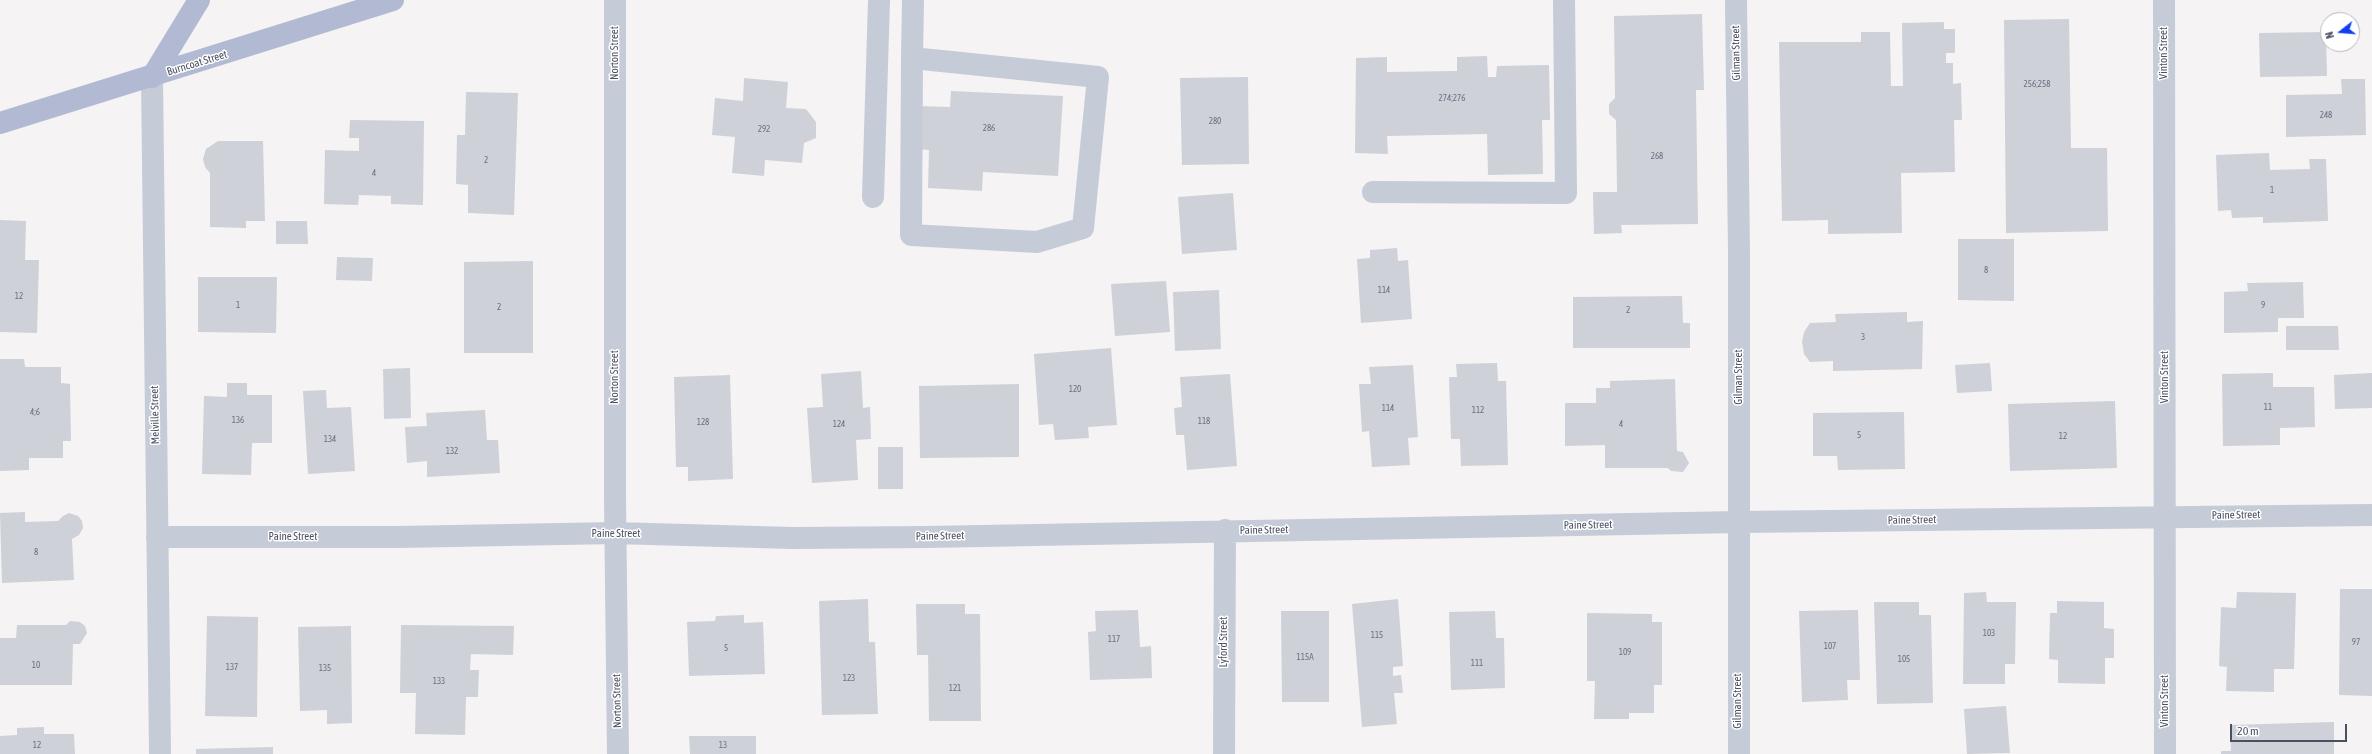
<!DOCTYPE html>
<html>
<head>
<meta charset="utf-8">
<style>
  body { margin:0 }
  #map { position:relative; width:2372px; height:754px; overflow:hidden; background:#f5f3f3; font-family:"Asap Condensed",sans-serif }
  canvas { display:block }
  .north { position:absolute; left:2320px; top:12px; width:40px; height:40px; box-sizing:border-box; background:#fff; border:1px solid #b6b9c0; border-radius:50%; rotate:253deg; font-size:11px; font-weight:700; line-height:16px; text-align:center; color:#495062 }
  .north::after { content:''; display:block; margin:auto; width:14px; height:18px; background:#103ff2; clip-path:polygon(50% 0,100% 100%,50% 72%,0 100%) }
  .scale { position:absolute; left:2230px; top:724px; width:117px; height:18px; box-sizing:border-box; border:2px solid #495062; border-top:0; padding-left:5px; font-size:12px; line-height:14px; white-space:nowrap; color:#495062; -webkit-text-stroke:3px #fff; paint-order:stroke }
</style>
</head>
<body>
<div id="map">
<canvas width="2372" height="754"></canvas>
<div class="north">N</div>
<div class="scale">20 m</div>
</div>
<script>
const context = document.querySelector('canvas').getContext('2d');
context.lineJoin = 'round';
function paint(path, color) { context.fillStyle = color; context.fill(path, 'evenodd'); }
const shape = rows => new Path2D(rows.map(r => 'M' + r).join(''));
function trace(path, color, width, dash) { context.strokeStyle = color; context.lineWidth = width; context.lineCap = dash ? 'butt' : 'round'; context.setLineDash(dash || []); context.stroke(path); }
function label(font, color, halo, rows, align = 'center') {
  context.font = font + ' "Asap Condensed",sans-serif'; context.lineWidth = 3; context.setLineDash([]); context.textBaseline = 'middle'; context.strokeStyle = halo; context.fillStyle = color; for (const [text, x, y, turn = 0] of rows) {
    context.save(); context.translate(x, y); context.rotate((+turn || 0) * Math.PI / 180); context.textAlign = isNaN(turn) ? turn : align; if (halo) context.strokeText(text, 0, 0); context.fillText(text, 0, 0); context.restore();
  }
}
paint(shape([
  [1702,14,1704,90,1696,90,1698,224,1621,225,1622,233,1594,234,1593,192,1617,192,1616,120,1609,114,1609,104,1615,98,1614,16],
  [2069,19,2071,148,2107,148,2108,231,2006,233,2004,20],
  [1944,22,1944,29,1955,29,1955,53,1946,53,1946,63,1953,63,1953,84,1961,83,1962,120,1954,120,1955,172,1901,173,1902,233,1828,234,1828,220,1782,221,1779,42,1861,42,1861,32,1890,32,1891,86,1903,86,1902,23],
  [2326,32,2327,76,2260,77,2259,33],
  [1487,56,1488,77,1496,77,1497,66,1549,65,1550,120,1542,120,1543,174,1488,175,1487,134,1387,136,1388,154,1355,153,1356,58,1387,57,1387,72,1457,71,1457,57],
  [1248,77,1249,164,1182,165,1180,78],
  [744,78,788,82,786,108,806,109,816,122,816,138,804,143,802,163,765,160,764,176,732,173,735,137,712,135,715,98,743,101],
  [2341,79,2365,79,2366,135,2286,137,2286,95,2342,94],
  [951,91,1063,96,1058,176,983,172,982,191,928,188,929,150,916,149,918,106,950,107],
  [466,92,518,93,514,215,468,213,468,185,456,184,457,135,465,135],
  [350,120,424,121,423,205,391,204,391,196,359,195,358,205,324,204,325,150,359,151,359,138,349,138],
  [218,141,263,141,265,221,246,221,246,228,210,227,210,173,205,167,203,159,206,149],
  [2269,153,2270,170,2310,169,2309,159,2326,159,2328,221,2263,223,2263,217,2232,218,2231,210,2218,211,2216,155],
  [1233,193,1237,250,1182,254,1178,197],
  [0,220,26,221,25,260,39,260,37,333,0,332],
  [276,221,307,221,308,244,276,244],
  [1958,239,2014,239,2014,301,1958,300],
  [1397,248,1398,261,1408,260,1412,319,1361,323,1357,259,1370,258,1370,250],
  [337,257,373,258,372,281,336,280],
  [533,261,533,353,464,353,464,262],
  [198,277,277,277,276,333,198,332],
  [1166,281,1170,332,1115,336,1111,284],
  [2303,282,2304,318,2278,318,2278,332,2224,333,2224,292,2248,291,2247,283],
  [1219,290,1221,349,1175,351,1173,292],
  [1682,296,1683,323,1690,323,1690,348,1573,348,1573,297],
  [1907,312,1907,322,1923,321,1922,369,1833,371,1833,361,1810,362,1804,354,1802,342,1804,332,1810,323,1836,322,1835,314],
  [2286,326,2338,326,2339,350,2286,350],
  [1111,348,1117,425,1088,427,1089,438,1055,440,1053,424,1039,425,1034,354],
  [0,359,24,359,25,367,61,367,61,383,70,384,71,441,63,441,63,458,29,458,29,470,0,471],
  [1497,363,1498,381,1506,381,1508,465,1461,466,1460,439,1451,439,1449,377,1457,377,1456,364],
  [1990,363,1992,391,1957,393,1955,365],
  [1413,365,1418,437,1408,438,1410,465,1372,467,1369,431,1362,432,1359,384,1371,384,1369,367],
  [410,368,411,418,384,419,383,369],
  [861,371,863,408,870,407,871,439,856,440,858,480,812,483,807,408,823,407,821,374],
  [2273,373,2273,387,2314,387,2315,427,2280,428,2280,445,2223,446,2222,374],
  [2372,373,2372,408,2335,409,2334,375],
  [1230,374,1237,466,1187,470,1184,435,1176,435,1174,408,1182,407,1180,377],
  [730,375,733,479,688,481,688,467,676,467,674,377],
  [1675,379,1677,451,1683,452,1689,463,1683,472,1671,471,1668,468,1605,468,1605,445,1565,446,1565,403,1596,403,1596,388,1610,388,1610,381],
  [227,383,247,383,247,395,272,395,272,443,252,443,251,475,202,474,204,396,227,397],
  [1019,384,1019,457,920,458,919,386],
  [326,390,327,408,351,407,355,471,308,474,303,391],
  [2115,401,2117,468,2010,471,2008,404],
  [485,410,487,440,498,440,500,473,427,477,427,461,407,463,405,427,427,426,426,413],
  [1904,412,1905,469,1838,470,1837,456,1813,456,1813,413],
  [878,447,903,447,903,489,878,489],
  [25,512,25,522,58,521,63,516,69,513,78,516,82,521,83,528,79,535,72,539,74,580,2,583,0,513],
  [2340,589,2372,589,2372,696,2339,695],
  [1986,592,1987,602,2016,602,2015,664,2005,664,2005,684,1963,684,1964,593],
  [2237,592,2296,593,2294,669,2274,669,2274,692,2226,691,2227,667,2219,666,2221,607,2236,608],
  [868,599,869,642,875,642,878,714,822,715,819,601],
  [1398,599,1403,666,1393,667,1393,676,1401,675,1403,693,1394,693,1397,724,1362,727,1352,604],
  [2057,601,2104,602,2104,628,2114,629,2114,658,2105,658,2105,684,2058,683,2058,660,2049,659,2050,613,2057,613],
  [1874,602,1919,602,1919,615,1931,615,1933,703,1877,704],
  [916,604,965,604,965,614,980,614,981,721,929,721,928,655,917,655],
  [1138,610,1140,647,1151,646,1152,678,1090,680,1088,632,1096,631,1095,611],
  [1858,610,1860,680,1847,680,1848,700,1802,702,1799,611],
  [1281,611,1329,611,1329,702,1282,702],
  [1495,611,1496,638,1504,638,1505,688,1451,690,1449,612],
  [1587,613,1652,614,1652,622,1662,622,1662,685,1654,685,1654,713,1629,713,1629,719,1594,719,1595,681,1587,681],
  [744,615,744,623,763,622,765,674,689,676,687,622,715,621,716,616],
  [207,616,258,617,257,717,205,716],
  [70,621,80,622,85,626,87,633,80,644,73,644,72,685,0,685,0,638,16,638,17,625,66,625],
  [401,625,514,626,513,655,471,654,470,670,479,670,478,697,466,697,465,735,415,734,416,693,400,693],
  [351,626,352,723,327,724,327,710,300,711,298,627],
  [2006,706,2010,753,1967,754,1964,709],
  [2334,722,2334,754,2221,754,2221,751,2231,751,2230,725],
  [44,727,44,734,74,734,75,754,0,754,0,736,17,735,17,728],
  [689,736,756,736,756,754,690,754],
  [273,747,273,754,196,754,196,749]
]), '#cfd1d8');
trace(shape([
  [615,0,615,497,618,754],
  [1736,0,1739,254,1739,754],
  [2164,0,2165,754],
  [912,58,1098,77,1083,228,1037,242,911,235,912,58,913,0],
  [152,77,160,754],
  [1373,192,1566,193,1564,0],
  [873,197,879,0],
  [157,537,398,537,615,533,793,538,927,537,1739,522,2372,515],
  [1224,754,1225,530]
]), '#c6cbd8', 22);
trace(shape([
  [152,77,199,0],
  [0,123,393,0]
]), '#b1bad2', 22);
label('9px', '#6a7080', null, [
  ["256;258",2037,84],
  ["274;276",1452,98],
  ["248",2326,115],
  ["280",1215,121],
  ["286",989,128],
  ["292",764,129],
  ["268",1657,156],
  ["2",486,160],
  ["4",374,173],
  ["1",2272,190],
  ["8",1986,270],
  ["114",1384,290],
  ["12",19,296],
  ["1",238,305],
  ["9",2263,305],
  ["2",499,307],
  ["2",1628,310],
  ["3",1863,337],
  ["120",1075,389],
  ["11",2268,407],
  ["114",1388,408],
  ["112",1478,410],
  ["4;6",35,412],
  ["136",238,420],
  ["118",1204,421],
  ["128",703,422],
  ["124",839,424],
  ["4",1621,424],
  ["5",1859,435],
  ["12",2063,436],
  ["134",330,439],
  ["132",452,451],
  ["8",36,552],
  ["103",1989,633],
  ["115",1377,635],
  ["117",1114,639],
  ["97",2356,642],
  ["107",1830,646],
  ["5",726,648],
  ["109",1625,652],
  ["115A",1305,657],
  ["105",1904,659],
  ["111",1477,663],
  ["10",36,665],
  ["137",232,667],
  ["135",325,668],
  ["123",849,678],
  ["133",439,681],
  ["121",955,688],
  ["12",37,745],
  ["13",723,745]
]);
label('11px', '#495062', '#fff', [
  ["Norton Street",615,53,-90],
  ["Gilman Street",1736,53,-91],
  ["Vinton Street",2164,53,-90],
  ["Burncoat Street",197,63,-17],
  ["Norton Street",615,377,-90],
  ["Gilman Street",1739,377,-90],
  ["Vinton Street",2165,377,-90],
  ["Melville Street",155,415,-91],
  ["Paine Street",2236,515,-1],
  ["Paine Street",1912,520,-1],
  ["Paine Street",1588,525,-1],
  ["Paine Street",1264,530,-1],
  ["Paine Street",616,534],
  ["Paine Street",940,536,-1],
  ["Paine Street",293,537],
  ["Lyford Street",1224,642,-90],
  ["Norton Street",617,701,-91],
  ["Gilman Street",1738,701,-90],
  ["Vinton Street",2165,701,-90]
]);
</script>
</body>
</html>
